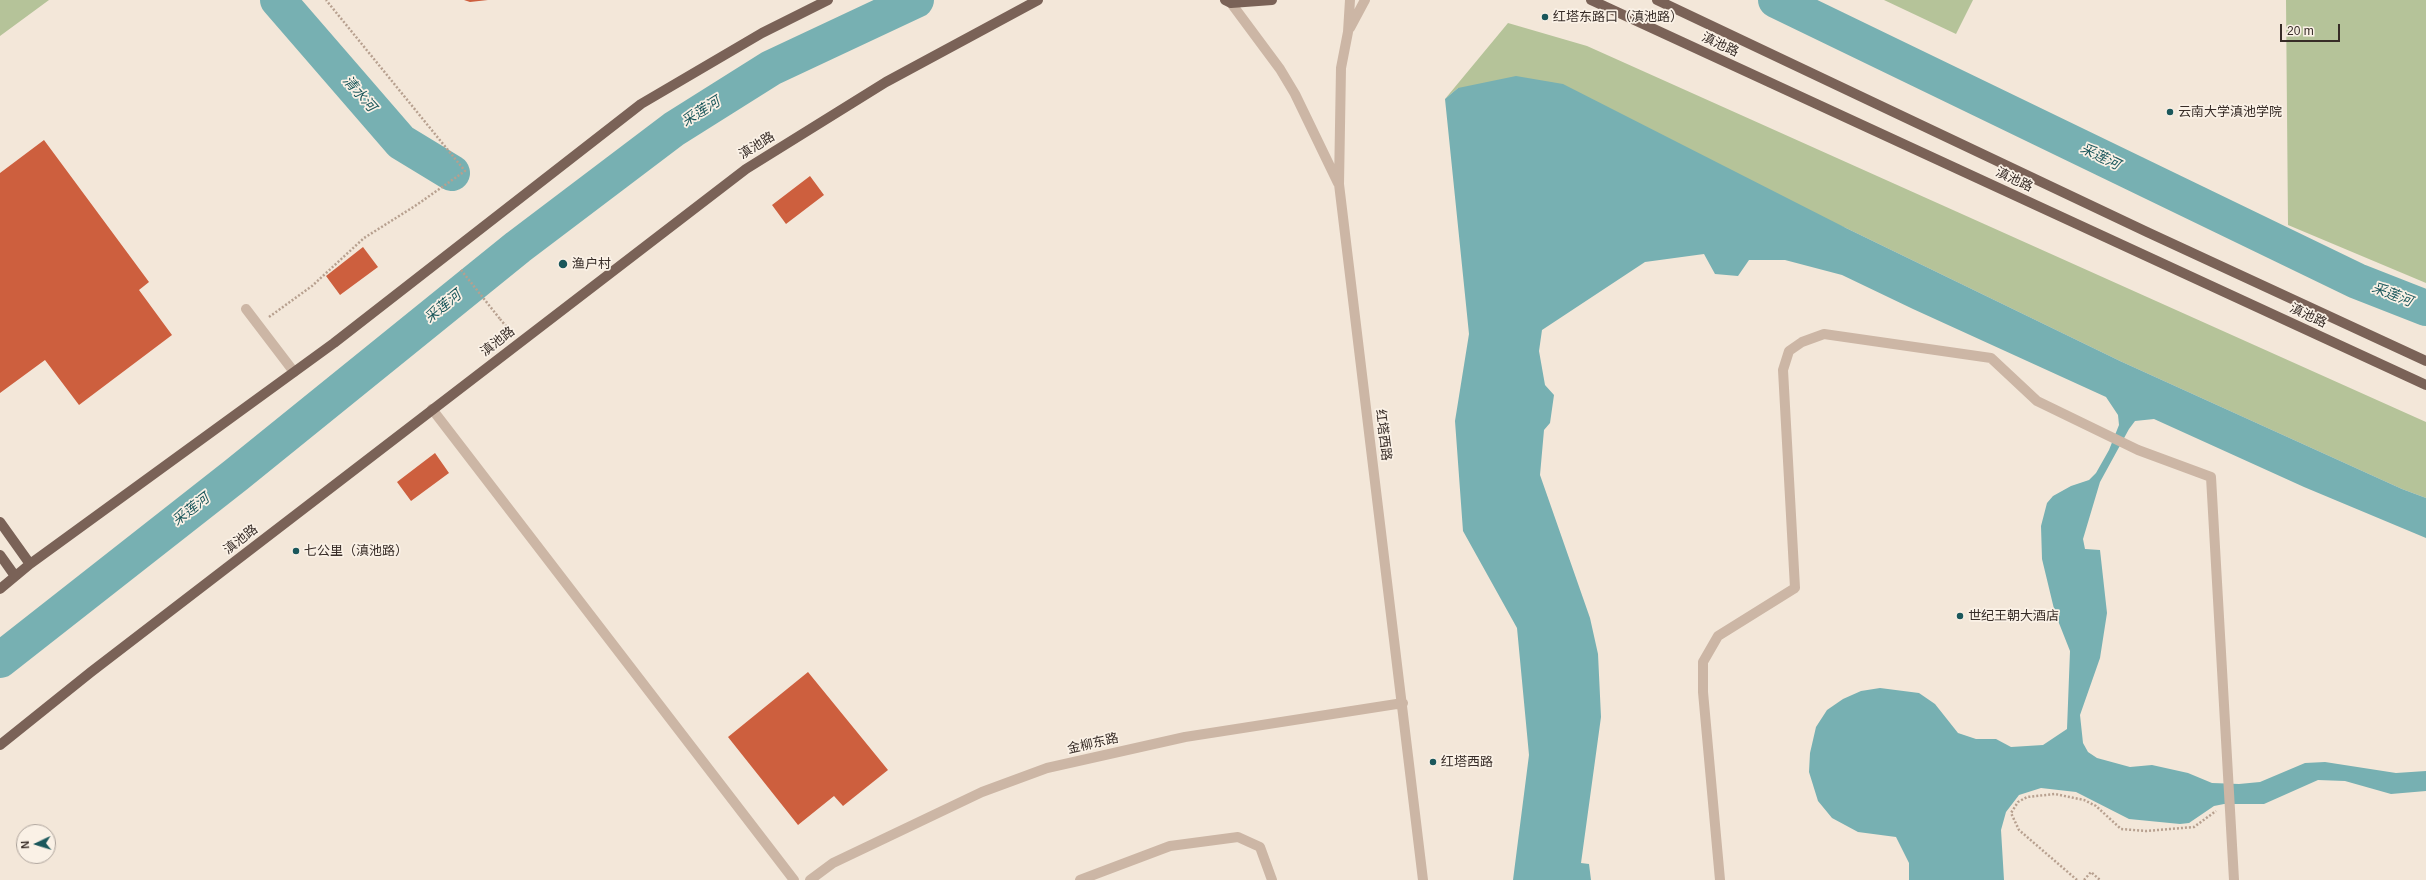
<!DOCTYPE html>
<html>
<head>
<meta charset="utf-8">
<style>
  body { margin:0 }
  #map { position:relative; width:2426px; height:880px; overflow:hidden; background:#f3e7d9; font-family:Arial,sans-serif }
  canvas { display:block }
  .north { position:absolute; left:16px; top:824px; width:40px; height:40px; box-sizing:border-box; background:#faf1e6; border:1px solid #aca29a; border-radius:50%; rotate:266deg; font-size:11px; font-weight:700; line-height:16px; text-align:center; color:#372c27 }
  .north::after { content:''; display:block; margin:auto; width:14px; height:18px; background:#1a575b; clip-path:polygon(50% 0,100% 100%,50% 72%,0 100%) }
  .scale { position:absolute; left:2280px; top:24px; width:60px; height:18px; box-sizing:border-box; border:2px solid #372c27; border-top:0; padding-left:5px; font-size:12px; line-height:14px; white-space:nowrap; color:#372c27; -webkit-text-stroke:3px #faf1e6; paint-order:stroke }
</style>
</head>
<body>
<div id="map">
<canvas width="2426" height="880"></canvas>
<div class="north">N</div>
<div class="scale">20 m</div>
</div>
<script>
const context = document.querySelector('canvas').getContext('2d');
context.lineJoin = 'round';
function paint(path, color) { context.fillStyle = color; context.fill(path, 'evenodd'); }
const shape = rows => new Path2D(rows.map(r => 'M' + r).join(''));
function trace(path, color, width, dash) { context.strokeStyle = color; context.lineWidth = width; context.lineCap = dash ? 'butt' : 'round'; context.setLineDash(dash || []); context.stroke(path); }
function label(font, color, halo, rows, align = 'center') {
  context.font = font + ' Arial,"Noto Sans SC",sans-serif'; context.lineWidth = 3.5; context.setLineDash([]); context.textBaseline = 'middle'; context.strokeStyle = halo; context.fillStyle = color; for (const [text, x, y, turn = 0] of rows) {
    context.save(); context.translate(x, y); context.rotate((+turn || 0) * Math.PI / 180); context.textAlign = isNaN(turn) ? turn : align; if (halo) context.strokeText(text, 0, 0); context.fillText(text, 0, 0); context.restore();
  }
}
paint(shape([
  [0,0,49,0,0,36],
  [1884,0,1973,0,1956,34],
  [2286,0,2426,0,2426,283,2288,225],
  [1508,23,1587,46,2426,422,2426,498,2402,489,2120,361,1846,228,1458,88,1445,99]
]), '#b5c399');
paint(shape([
  [1516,76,1563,84,1846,228,2120,361,2402,489,2426,498,2426,538,2304,487,2154,419,2135,421,2129,429,2100,482,2083,539,2085,549,2100,550,2107,613,2100,658,2080,715,2083,743,2088,752,2097,758,2130,767,2152,765,2188,773,2212,783,2239,784,2260,782,2305,763,2325,762,2396,773,2426,771,2426,791,2391,794,2345,781,2318,780,2264,804,2224,804,2214,806,2189,823,2180,824,2129,819,2076,792,2041,788,2019,795,2006,812,2001,830,2004,880,1909,880,1909,863,1896,837,1858,832,1832,818,1818,801,1809,772,1810,753,1816,727,1827,710,1843,699,1861,691,1880,688,1919,693,1935,704,1958,733,1976,739,1996,739,2011,747,2043,745,2067,729,2070,651,2055,613,2042,559,2041,526,2047,503,2053,496,2071,486,2089,480,2096,473,2109,450,2119,425,2118,415,2106,397,1913,309,1842,275,1785,260,1749,260,1738,276,1715,274,1704,254,1645,262,1542,330,1539,351,1545,385,1554,395,1550,423,1544,430,1540,475,1590,618,1598,654,1601,717,1581,863,1589,864,1591,880,1513,880,1529,755,1517,628,1463,531,1455,421,1469,334,1445,99,1458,88]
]), '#77b0b2');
trace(shape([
  [278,0,401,142,452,173],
  [1776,0,2357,281,2426,308],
  [0,660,236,475,518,247,674,129,771,68,916,0]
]), '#77b0b2', 36);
paint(shape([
  [464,0,488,0,470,2],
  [44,140,149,282,139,290,172,335,79,405,45,360,0,393,0,173],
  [810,176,824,195,786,224,772,205],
  [363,247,378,267,340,295,326,276],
  [435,453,449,473,411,501,397,482],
  [808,672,888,770,843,806,834,796,798,825,728,737]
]), '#cd5f3e');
trace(shape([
  [269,317,312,286,364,238,415,206,465,171,326,0],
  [500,319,510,331],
  [2077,880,2019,830,2011,813,2018,802,2027,797,2055,794,2084,800,2096,806,2121,829,2146,831,2194,827,2216,811],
  [2084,880,2091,872,2100,880]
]), '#b7a08f', 2.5, [2, 2]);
trace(shape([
  [1350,0,1348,32,1341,68,1339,184,1423,880],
  [1231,3,1280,69,1295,94,1338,183],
  [1350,28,1365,0],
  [246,309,294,372],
  [432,409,794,880],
  [810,880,833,863,982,792,1047,768,1185,737,1403,703],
  [1080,880,1170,846,1238,837,1260,847,1272,880],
  [1720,880,1703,692,1703,662,1718,636,1795,588,1783,370,1789,351,1802,342,1824,334,1991,358,2037,401,2138,450,2211,477,2234,880]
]), '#ccb6a5', 10);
trace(shape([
  [1225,0,1231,3,1272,0],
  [1591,0,2426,385],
  [1657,0,2147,232,2426,361],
  [0,522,30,564],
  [0,555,15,576],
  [0,589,30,564,334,343,641,104,762,33,828,0],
  [0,745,91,672,746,169,886,82,1038,0]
]), '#7a6257', 10);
trace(shape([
  [461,270,500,319]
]), '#b7a08f', 2.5, [2, 2]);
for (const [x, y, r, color] of [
  [1545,17,4,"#1a575b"],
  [2170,112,4,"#1a575b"],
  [563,264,5,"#1a575b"],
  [296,551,4,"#1a575b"],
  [1960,616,4,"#1a575b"],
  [1433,762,4,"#1a575b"]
]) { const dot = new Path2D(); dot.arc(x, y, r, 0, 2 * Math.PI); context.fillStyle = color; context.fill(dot); trace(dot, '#faf1e6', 1.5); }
label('13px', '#372c27', '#faf1e6', [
  ["红塔东路口（滇池路）",1553,17],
  ["云南大学滇池学院",2178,112],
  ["渔户村",572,264],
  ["七公里（滇池路）",304,551],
  ["世纪王朝大酒店",1968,616],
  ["红塔西路",1441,762]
], 'left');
label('13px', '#372c27', '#faf1e6', [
  ["滇池路",1720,45,25],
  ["滇池路",757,146,-32],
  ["滇池路",2014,180,25],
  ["滇池路",2308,316,25],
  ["滇池路",498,342,-38],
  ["红塔西路",1383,435,83],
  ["滇池路",241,540,-38],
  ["金柳东路",1093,744,-13]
]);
label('italic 14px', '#1a575b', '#faf1e6', [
  ["清水河",359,94,49],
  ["采莲河",701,112,-32],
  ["采莲河",2100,157,26],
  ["采莲河",2392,295,21],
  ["采莲河",443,307,-39],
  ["采莲河",191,510,-38]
]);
</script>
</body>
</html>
